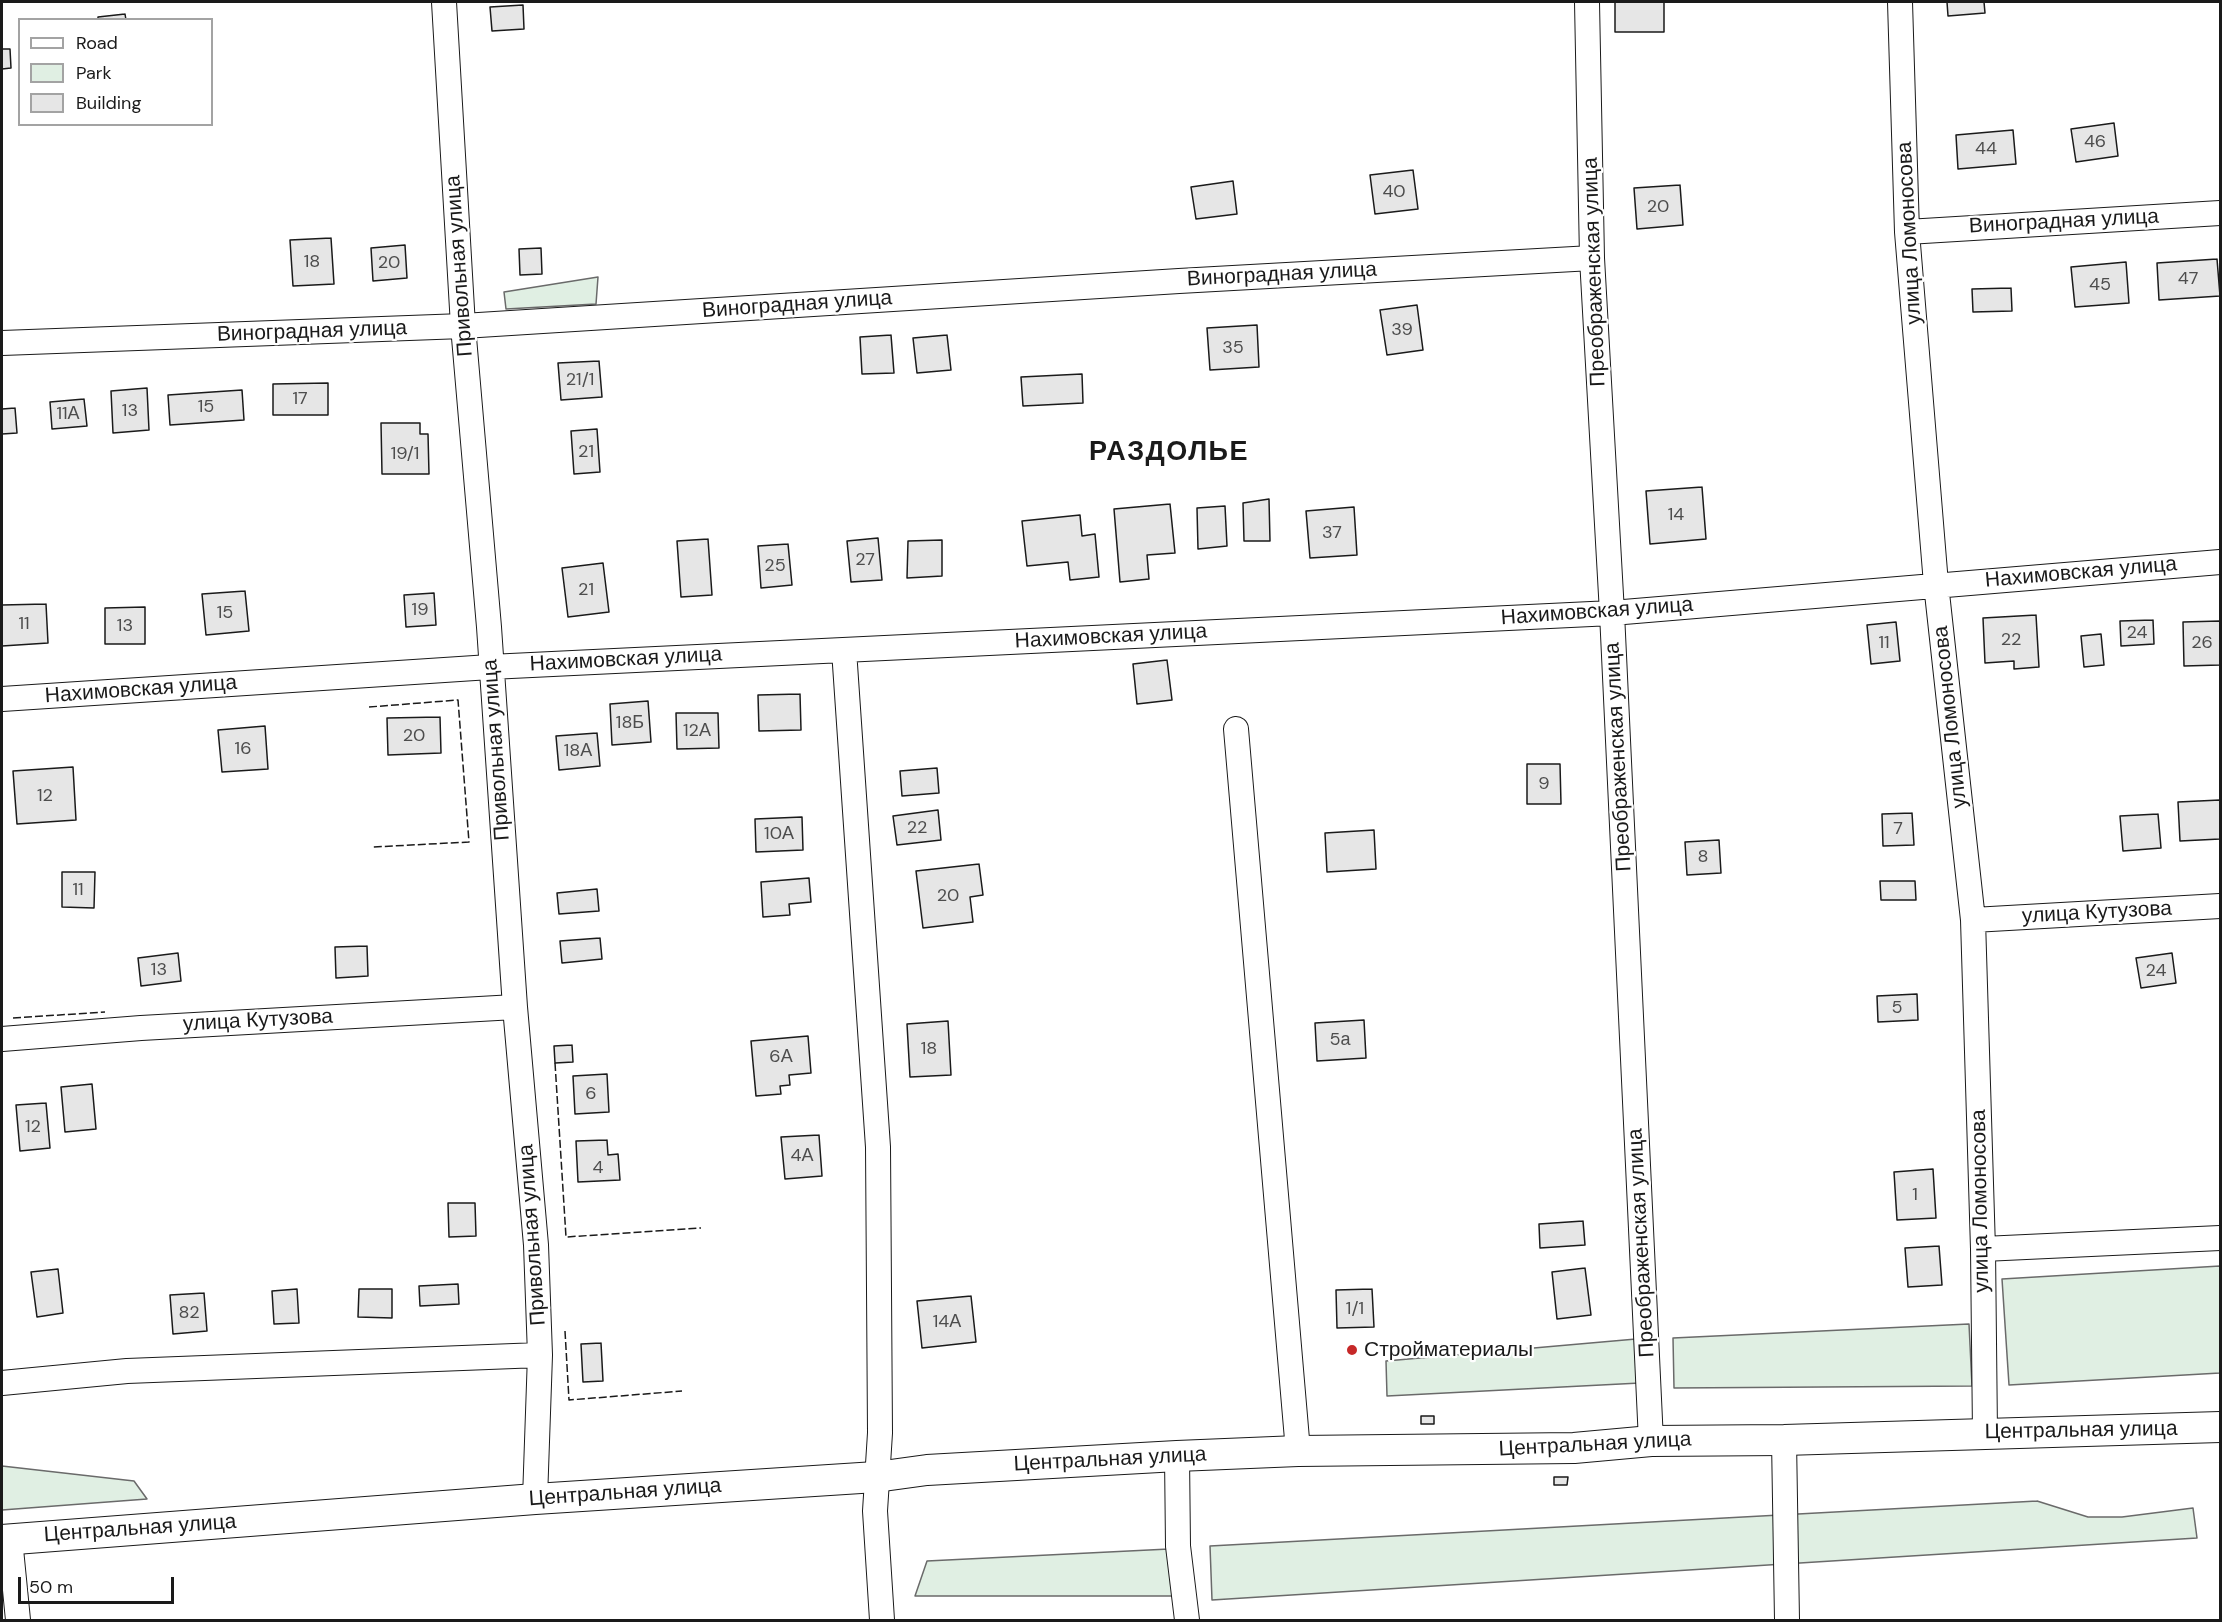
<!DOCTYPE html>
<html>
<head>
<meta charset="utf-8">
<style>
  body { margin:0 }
  #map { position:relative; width:2222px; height:1622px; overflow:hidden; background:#fff; font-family:"DM Sans",sans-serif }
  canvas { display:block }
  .frame { position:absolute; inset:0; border:3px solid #1a1a1a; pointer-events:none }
  .legend { position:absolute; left:18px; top:18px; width:195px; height:108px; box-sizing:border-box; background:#fff; border:2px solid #a3a3a3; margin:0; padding:8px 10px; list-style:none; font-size:18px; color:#1a1a1a }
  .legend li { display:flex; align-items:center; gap:12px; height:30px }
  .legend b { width:30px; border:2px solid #a3a3a3 }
  .scale { position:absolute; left:18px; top:1577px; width:156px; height:27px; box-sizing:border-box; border:3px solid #1a1a1a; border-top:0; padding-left:8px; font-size:18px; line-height:21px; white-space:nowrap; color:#1a1a1a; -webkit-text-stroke:4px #fff; paint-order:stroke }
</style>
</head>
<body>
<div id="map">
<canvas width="2222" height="1622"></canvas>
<div class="frame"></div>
<ul class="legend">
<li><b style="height:8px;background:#fff"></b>Road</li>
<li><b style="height:16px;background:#e0efe3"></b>Park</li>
<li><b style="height:16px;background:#e6e6e6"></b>Building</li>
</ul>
<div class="scale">50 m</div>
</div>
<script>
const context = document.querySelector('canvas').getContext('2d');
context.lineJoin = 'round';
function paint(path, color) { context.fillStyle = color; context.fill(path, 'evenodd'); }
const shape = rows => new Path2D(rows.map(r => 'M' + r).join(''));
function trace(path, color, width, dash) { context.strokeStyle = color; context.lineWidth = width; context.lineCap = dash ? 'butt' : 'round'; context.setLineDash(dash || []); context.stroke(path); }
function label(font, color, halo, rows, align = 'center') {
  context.font = font + ' "DM Sans",sans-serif'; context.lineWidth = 4.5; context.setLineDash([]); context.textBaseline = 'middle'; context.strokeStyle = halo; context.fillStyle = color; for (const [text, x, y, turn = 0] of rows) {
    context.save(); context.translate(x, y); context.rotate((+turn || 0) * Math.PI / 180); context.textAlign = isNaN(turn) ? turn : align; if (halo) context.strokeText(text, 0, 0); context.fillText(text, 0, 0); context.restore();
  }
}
const green = shape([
  [598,277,596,304,506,309,504,292,598,277],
  [2220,1266,2220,1373,2009,1385,2002,1279,2220,1266],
  [1969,1324,1972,1386,1674,1388,1673,1338,1969,1324],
  [1636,1339,1640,1383,1387,1396,1386,1361,1636,1339],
  [2,1466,134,1481,147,1499,2,1510,2,1466],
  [2037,1501,2088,1517,2122,1517,2193,1508,2197,1538,1212,1600,1210,1546,2037,1501],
  [1169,1549,1174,1596,915,1596,927,1561,1169,1549]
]);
paint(green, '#e0efe3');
trace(green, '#6a6a6a', 1.5);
const building = shape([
  [1615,2,1664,2,1664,32,1615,32,1615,2],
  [1947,2,1984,2,1985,13,1948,16,1947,2],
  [523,5,524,29,492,31,490,7,523,5],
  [125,14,126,20,98,20,98,17,125,14],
  [2,49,10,49,11,68,2,69,2,49],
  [2114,123,2118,156,2076,162,2071,129,2114,123],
  [2013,130,2016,164,1958,169,1956,135,2013,130],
  [1413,170,1418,209,1375,214,1370,175,1413,170],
  [1233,181,1237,214,1196,219,1191,187,1233,181],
  [1680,185,1683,225,1637,229,1634,188,1680,185],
  [331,238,334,284,293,286,290,240,331,238],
  [405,245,407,278,373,281,371,248,405,245],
  [541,248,542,274,520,275,519,249,541,248],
  [2217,259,2220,296,2159,300,2157,263,2217,259],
  [2126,262,2129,303,2075,307,2071,267,2126,262],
  [2011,288,2012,311,1973,312,1972,289,2011,288],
  [1417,305,1423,350,1387,355,1380,310,1417,305],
  [1257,325,1259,367,1210,370,1207,328,1257,325],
  [891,335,894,373,862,374,860,337,891,335],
  [947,335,951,370,917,373,913,338,947,335],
  [599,361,602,397,561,400,558,363,599,361],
  [1082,374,1083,403,1023,406,1021,377,1082,374],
  [328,383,328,415,273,415,273,384,328,383],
  [147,388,149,430,113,433,111,391,147,388],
  [242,390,244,420,170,425,168,395,242,390],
  [84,399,87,426,52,429,50,402,84,399],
  [15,408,17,433,2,434,2,409,15,408],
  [381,423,420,423,420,434,428,434,429,474,382,474,381,423],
  [597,429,600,472,574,474,571,431,597,429],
  [1702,487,1706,539,1650,544,1646,491,1702,487],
  [1269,499,1270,541,1244,541,1243,503,1269,499],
  [1170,504,1175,553,1147,555,1149,579,1120,582,1114,509,1170,504],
  [1225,506,1227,546,1198,549,1197,508,1225,506],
  [1354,507,1357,555,1310,558,1306,511,1354,507],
  [1080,515,1082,536,1095,534,1099,577,1070,580,1068,562,1027,566,1022,521,1080,515],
  [878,538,882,580,851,582,847,541,878,538],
  [708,539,712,595,681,597,677,541,708,539],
  [942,540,942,576,907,578,908,541,942,540],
  [788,544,792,585,761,588,758,546,788,544],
  [603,563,609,612,568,617,562,568,603,563],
  [245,591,249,631,206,635,202,594,245,591],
  [434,593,436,625,406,627,404,595,434,593],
  [46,604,48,643,2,646,2,605,46,604],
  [145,607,145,644,105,644,105,608,145,607],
  [2036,615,2039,667,2014,669,2014,661,1985,663,1983,618,2036,615],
  [2153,620,2154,644,2121,646,2120,621,2153,620],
  [2220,621,2220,665,2184,666,2183,622,2220,621],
  [1896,622,1900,661,1871,664,1867,625,1896,622],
  [2101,634,2104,665,2084,667,2081,636,2101,634],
  [1167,660,1172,700,1137,704,1133,664,1167,660],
  [800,694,801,730,759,731,758,695,800,694],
  [648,701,651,742,612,745,610,704,648,701],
  [676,713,718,713,719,748,677,749,676,713],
  [440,717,441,753,388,755,387,718,440,717],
  [265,726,268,769,222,772,218,730,265,726],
  [597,733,600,766,559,770,556,736,597,733],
  [1527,764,1560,764,1561,804,1527,804,1527,764],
  [73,767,76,820,17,824,13,771,73,767],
  [937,768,939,793,902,796,900,771,937,768],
  [2220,800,2220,839,2180,841,2178,802,2220,800],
  [938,810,941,840,897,845,893,816,938,810],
  [1912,813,1914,845,1883,846,1882,814,1912,813],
  [2158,814,2161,848,2123,851,2120,816,2158,814],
  [802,817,803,850,756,852,755,819,802,817],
  [1374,830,1376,869,1327,872,1325,833,1374,830],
  [1719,840,1721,873,1687,875,1685,842,1719,840],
  [979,864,983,895,970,897,973,922,923,928,916,871,979,864],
  [62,872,95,872,94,908,62,907,62,872],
  [809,878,811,902,789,904,790,915,763,917,761,882,809,878],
  [1880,881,1915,881,1916,900,1881,900,1880,881],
  [597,889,599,911,559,914,557,893,597,889],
  [600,938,602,959,562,963,560,941,600,938],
  [367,946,368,976,336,978,335,947,367,946],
  [178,953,181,981,141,986,138,958,178,953],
  [2172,953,2176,983,2141,988,2136,958,2172,953],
  [1917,994,1918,1020,1878,1022,1877,996,1917,994],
  [1364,1020,1366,1058,1317,1061,1315,1023,1364,1020],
  [948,1021,951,1075,910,1077,907,1024,948,1021],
  [808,1036,811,1073,789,1075,790,1085,780,1086,781,1094,756,1096,751,1041,808,1036],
  [572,1045,573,1062,555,1063,554,1046,572,1045],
  [607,1074,609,1112,575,1114,573,1076,607,1074],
  [92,1084,96,1129,65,1132,61,1087,92,1084],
  [46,1103,50,1148,20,1151,16,1105,46,1103],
  [819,1135,822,1176,785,1179,781,1137,819,1135],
  [607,1140,608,1155,618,1154,620,1180,578,1182,576,1141,607,1140],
  [1933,1169,1936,1218,1897,1220,1894,1172,1933,1169],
  [448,1203,475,1203,476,1236,449,1237,448,1203],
  [1583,1221,1585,1245,1540,1248,1539,1224,1583,1221],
  [1939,1246,1942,1285,1908,1287,1905,1248,1939,1246],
  [1585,1268,1591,1315,1557,1319,1552,1272,1585,1268],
  [58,1269,63,1313,37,1317,31,1272,58,1269],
  [458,1284,459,1304,420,1306,419,1286,458,1284],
  [297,1289,299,1323,274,1324,272,1291,297,1289],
  [359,1289,392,1289,392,1318,358,1317,359,1289],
  [1372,1289,1374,1327,1337,1328,1336,1290,1372,1289],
  [204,1293,207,1331,173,1334,170,1295,204,1293],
  [971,1296,976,1342,922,1348,917,1301,971,1296],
  [601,1343,603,1381,583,1382,581,1344,601,1343],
  [1421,1416,1434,1416,1434,1424,1421,1424,1421,1416],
  [1554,1477,1568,1477,1567,1485,1554,1485,1554,1477]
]);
paint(building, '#e6e6e6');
trace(building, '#1a1a1a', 1.5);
const minor = shape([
  [444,2,463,326,489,627,515,1007,536,1245,540,1355,535,1499],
  [1587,2,1592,258,1612,613,1651,1441],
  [1900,2,1907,232,1936,584,1973,920,1983,1249,1985,1433],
  [1907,232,2220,213],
  [2,343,463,326,1179,281,1592,258],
  [844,650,878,1147,880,1433,875,1511,882,1620],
  [2,699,490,667,1612,613,2220,562],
  [1236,729,1298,1451],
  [1973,920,2220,906],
  [2,1039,141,1028,515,1007],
  [1983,1249,2220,1238],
  [2,1383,127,1371,540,1355],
  [1784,1440,1787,1620],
  [1177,1456,1178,1546,1187,1620],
  [10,1539,18,1620]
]);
const major = shape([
  [2,1540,535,1499,876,1477,927,1470,1177,1456,1298,1451,1574,1448,1651,1441,1784,1440,2220,1427]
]);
trace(minor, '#1a1a1a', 26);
trace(major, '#1a1a1a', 32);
trace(minor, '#fff', 24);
trace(major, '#fff', 30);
trace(shape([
  [369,707,458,700,469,842,373,847],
  [13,1018,105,1012],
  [555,1063,566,1237,701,1228],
  [565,1331,569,1400,682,1391]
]), '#1a1a1a', 1.5, [8, 3]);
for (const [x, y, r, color] of [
  [1352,1350,6,"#c62828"]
]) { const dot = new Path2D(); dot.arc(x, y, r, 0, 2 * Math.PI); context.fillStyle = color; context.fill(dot); trace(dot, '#fff', 2); }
label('18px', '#4d4d4d', null, [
  ["46",2095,142],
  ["44",1986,149],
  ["40",1394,192],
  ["20",1658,207],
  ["18",312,262],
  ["20",389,263],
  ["47",2188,279],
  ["45",2100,285],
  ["39",1402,330],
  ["35",1233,348],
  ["21/1",580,380],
  ["17",300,399],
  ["15",206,407],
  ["13",130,411],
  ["11А",68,414],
  ["21",586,452],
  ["19/1",405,454],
  ["14",1676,515],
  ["37",1332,533],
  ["27",865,560],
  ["25",775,566],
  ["21",586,590],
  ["19",420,610],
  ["15",225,613],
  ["11",24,624],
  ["13",125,626],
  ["24",2137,633],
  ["22",2011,640],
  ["11",1884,643],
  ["26",2202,643],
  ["18Б",630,723],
  ["12А",697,731],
  ["20",414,736],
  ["16",243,749],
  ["18А",578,751],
  ["9",1544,784],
  ["12",45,796],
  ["22",917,828],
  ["7",1898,829],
  ["10А",779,834],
  ["8",1703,857],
  ["11",78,890],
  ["20",948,896],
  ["13",159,970],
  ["24",2156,971],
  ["5",1897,1008],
  ["5а",1340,1040],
  ["18",929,1049],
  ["6А",781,1057],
  ["6",591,1094],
  ["12",33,1127],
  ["4А",802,1156],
  ["4",598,1168],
  ["1",1915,1195],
  ["1/1",1355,1309],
  ["82",189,1313],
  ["14А",947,1322]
]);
label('21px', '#1a1a1a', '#fff', [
  ["Виноградная улица",2064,222,-3],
  ["улица Ломоносова",1910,233,-93],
  ["Привольная улица",460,266,-94],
  ["Преображенская улица",1595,272,-92],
  ["Виноградная улица",1282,275,-3],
  ["Виноградная улица",797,305,-4],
  ["Виноградная улица",312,332,-2],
  ["Нахимовская улица",2081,573,-5],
  ["Нахимовская улица",1597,612,-4],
  ["Нахимовская улица",1111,637,-3],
  ["Нахимовская улица",626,660,-3],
  ["Нахимовская улица",141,690,-4],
  ["улица Ломоносова",1951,717,-96],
  ["Привольная улица",497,750,-94],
  ["Преображенская улица",1619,757,-93],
  ["улица Кутузова",2097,913,-3],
  ["улица Кутузова",258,1021,-3],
  ["улица Ломоносова",1981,1201,-91],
  ["Привольная улица",533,1235,-94],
  ["Преображенская улица",1642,1243,-93],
  ["Центральная улица",2081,1431,-1],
  ["Центральная улица",1595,1445,-3],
  ["Центральная улица",1110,1460,-3],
  ["Центральная улица",625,1493,-4],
  ["Центральная улица",140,1529,-4]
]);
label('21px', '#1a1a1a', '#fff', [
  ["Стройматериалы",1364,1350]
], 'left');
context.letterSpacing = '1.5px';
label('bold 27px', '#1a1a1a', '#fff', [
  ["РАЗДОЛЬЕ",1169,453]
]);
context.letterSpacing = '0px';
</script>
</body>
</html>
